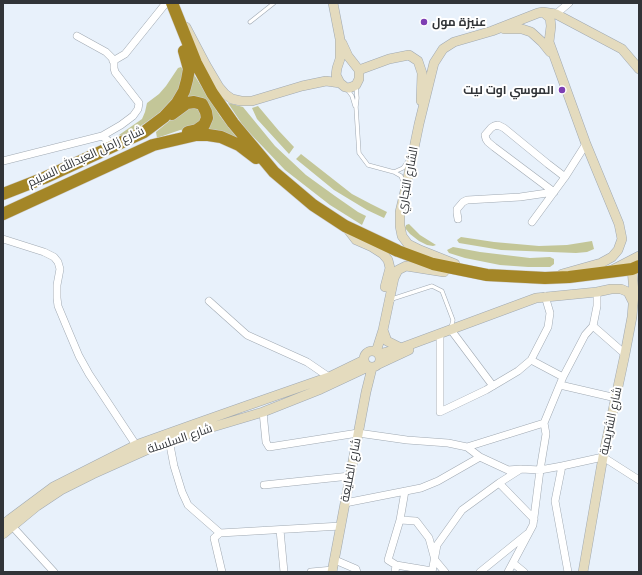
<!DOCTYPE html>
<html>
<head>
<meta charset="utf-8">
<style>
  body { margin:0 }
  #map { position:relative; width:642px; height:575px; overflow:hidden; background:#e8f1fb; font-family:"Roboto Serif",serif }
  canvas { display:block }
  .frame { position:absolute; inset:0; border:4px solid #313438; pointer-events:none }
</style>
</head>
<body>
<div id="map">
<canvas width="642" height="575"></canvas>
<div class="frame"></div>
</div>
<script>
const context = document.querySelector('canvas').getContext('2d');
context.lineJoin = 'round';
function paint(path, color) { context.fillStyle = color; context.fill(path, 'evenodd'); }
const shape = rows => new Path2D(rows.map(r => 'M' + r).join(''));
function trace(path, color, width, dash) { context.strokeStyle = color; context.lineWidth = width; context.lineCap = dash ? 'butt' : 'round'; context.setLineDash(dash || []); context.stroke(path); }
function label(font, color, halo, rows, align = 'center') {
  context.font = font + ' "Roboto Serif",Cairo,serif'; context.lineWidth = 4; context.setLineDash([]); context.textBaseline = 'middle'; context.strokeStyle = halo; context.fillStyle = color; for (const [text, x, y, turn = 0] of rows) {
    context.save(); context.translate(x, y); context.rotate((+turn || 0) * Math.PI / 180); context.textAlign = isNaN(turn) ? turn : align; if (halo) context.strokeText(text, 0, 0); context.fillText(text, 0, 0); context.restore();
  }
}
paint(shape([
  [181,67,183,70,183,80,178,92,166,107,154,117,139,127,123,137,119,135,142,119,145,112,147,103,159,94,166,86,178,68],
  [193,73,220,116,239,140,202,130,211,110,182,103],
  [228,103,243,107,275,146,306,175,335,196,358,212,366,216,362,225,330,205,285,170,244,127],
  [192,106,200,110,203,118,193,128,180,130,157,138,156,132,179,113],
  [258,106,279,131,294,147,289,154,257,119,252,108],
  [301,154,352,194,371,204,387,212,384,218,367,210,334,190,296,159],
  [409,224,420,235,436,245,433,246,427,245,419,241,410,234,405,228,406,225],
  [461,237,494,242,539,246,567,245,592,241,594,249,587,252,576,253,501,250,459,243,457,240],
  [453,247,480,252,530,258,550,257,554,259,554,264,550,267,528,267,500,265,465,258,449,253,447,250]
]), '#c3c698');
const lane = shape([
  [250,22,274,3],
  [356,86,357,98,356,107,359,153,368,165,394,172,401,176,404,184],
  [347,89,352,96,355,106],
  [394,172,403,168,408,161],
  [392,301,392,299,432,286,442,291,453,320,451,328]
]);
const street = shape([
  [556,14,569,3],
  [77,36,106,52,112,58,114,63,114,68,115,72,139,103,138,109,133,116,121,125,102,136],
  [113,61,125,54,166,3],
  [3,161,102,136,115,146],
  [554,192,494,147,488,142,486,139,485,135,491,128,494,126,498,125,504,128,548,164,565,177],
  [458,219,457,213,457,209,463,202,467,200,520,197,554,192],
  [532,222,565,177,586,144],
  [3,239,44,252,54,257,58,262,60,269,57,285,57,298,58,306,68,330,79,356,89,374,136,445],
  [209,301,247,335,307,362,329,377],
  [593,326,625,354],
  [451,330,493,386],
  [440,334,440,412,486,390,518,371,531,360,548,327,550,313,545,296],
  [531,360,563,377],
  [560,385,616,398],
  [263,412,266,442,269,447,358,433,407,440,448,443,467,447,480,457,508,470,521,469],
  [169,440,174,466,182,492,188,505,220,533],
  [467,447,544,423],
  [499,483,534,519],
  [264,485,350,476],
  [405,491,400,520,416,521,429,538,435,560,445,572],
  [345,503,421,488,438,481,480,457],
  [12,526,54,572],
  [280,530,284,572],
  [335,560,356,569,357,572],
  [513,563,524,572],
  [396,565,388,560,400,520],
  [222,572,214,538,220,533,341,526],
  [311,572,333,570],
  [395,572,396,565,432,571],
  [432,572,437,545,462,510,499,483,521,469,540,470,562,466],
  [480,572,527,534],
  [508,572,533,525,540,470,546,434,544,423,563,377,585,335,593,326,597,306,597,292],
  [568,572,555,501,562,466,603,457,639,480]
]);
const secondary = shape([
  [333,3,340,39,340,59,337,68,336,75,340,83,345,87,349,88,354,86,356,85,359,79,359,70,389,59,409,55,418,61,422,73,421,101],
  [543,12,556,14,622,49,639,69],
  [186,27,206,65,219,87,225,94,232,99,241,101,252,101,302,86,326,81,340,83],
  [504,29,522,29,531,32,542,42,550,52],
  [342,43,348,56,359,70],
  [346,227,356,240,372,247,383,254,388,260,390,268,385,287],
  [455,264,420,250,408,244,402,236,400,226,400,212,406,187,419,124,434,63,443,49,454,42,492,31,538,13,543,12,550,18,551,26,549,42,586,144,619,224,622,239,618,250,612,257,601,263,562,274],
  [612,270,639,256],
  [383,330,387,341,401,348],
  '364 359a8 8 0 1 1 16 0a8 8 0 1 1-16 0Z',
  [376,352,383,330,394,278,398,270,406,266,444,272],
  [379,354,401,348,536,298,597,292,611,289,621,289,628,292,633,302],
  [379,364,409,350],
  [3,525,10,519,53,487,136,445,192,425,243,407,329,377,364,360],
  [3,534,37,506,61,490,93,474,169,440,263,412,321,389,368,367],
  [332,572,366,392,372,368],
  [583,572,603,457,625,354,632,317,634,293,632,269]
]);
const highway = shape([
  [172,3,196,63,212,93,233,123,274,172,313,205,345,226,398,251,433,264,487,275,545,278,569,277,632,269,639,266],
  [172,114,187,103,194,102,202,104,206,112,207,118,204,125,197,130,188,132],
  [3,194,44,178,144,132,164,117,177,103,184,91,187,80,189,69,184,51],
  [3,214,153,145,196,135,208,135,221,137,239,145,256,158]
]);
trace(lane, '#a0a9b2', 4.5);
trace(street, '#a0a9b2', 8);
trace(secondary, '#a0a9b2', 10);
trace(highway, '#cececf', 13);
trace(lane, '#fff', 3.5);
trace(street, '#fff', 7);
trace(secondary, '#e4dbbe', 9);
trace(highway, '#a48627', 12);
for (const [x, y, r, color] of [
  [424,22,4,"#7d3eb3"],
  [562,90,4,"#7d3eb3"]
]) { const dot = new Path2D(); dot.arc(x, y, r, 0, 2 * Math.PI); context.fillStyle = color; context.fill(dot); trace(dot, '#fff', 1.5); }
label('bold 12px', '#313438', '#fff', [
  ["عنيزة مول",432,22],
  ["الموسي اوت ليت",554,90,"right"]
], 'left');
label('12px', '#313438', '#fff', [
  ["شارع زامل العبدالله السليم",86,157,-25],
  ["الشارع التجاري",408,180,-79],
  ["شارع الشريمية",611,421,-78],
  ["شارع السلسلة",180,439,-19],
  ["شارع الضليعة",351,470,-79]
]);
</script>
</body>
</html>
